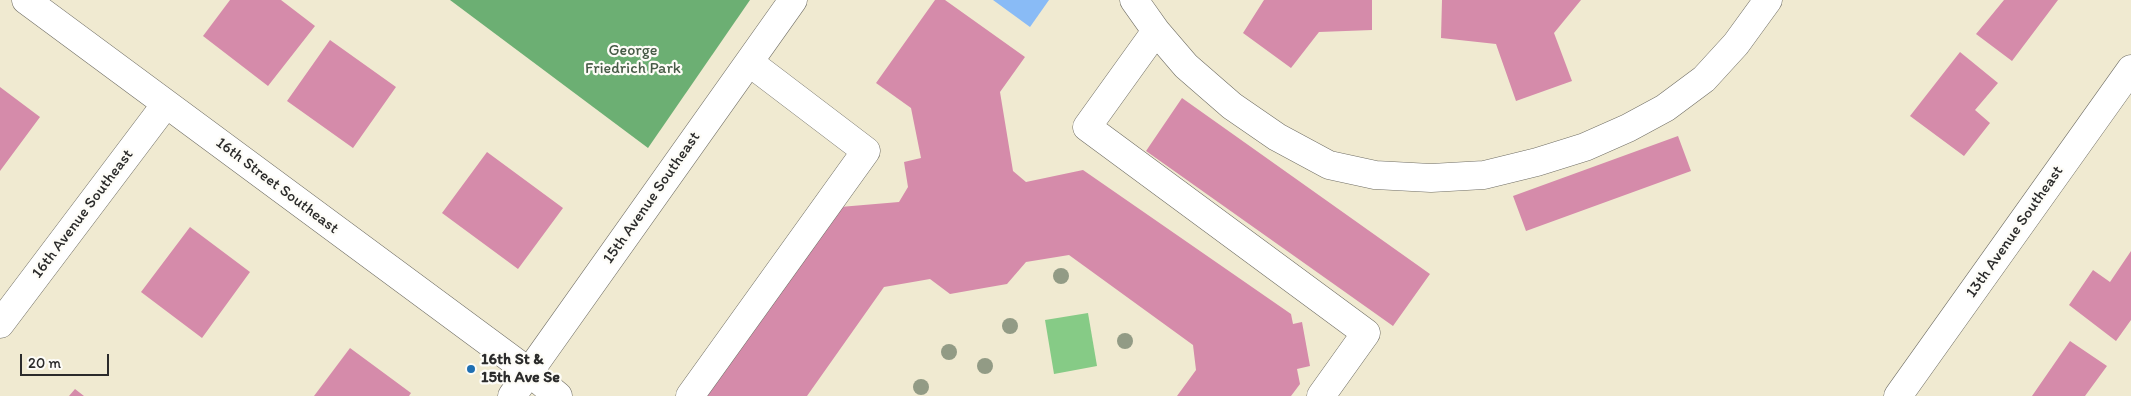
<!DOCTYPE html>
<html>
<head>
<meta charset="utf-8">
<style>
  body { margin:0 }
  #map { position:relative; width:2131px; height:396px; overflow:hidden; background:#f0ead1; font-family:Itim,sans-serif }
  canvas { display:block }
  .scale { position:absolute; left:20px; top:354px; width:89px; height:22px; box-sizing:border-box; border:2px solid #2b2b2b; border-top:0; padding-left:6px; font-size:15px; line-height:18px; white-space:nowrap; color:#2b2b2b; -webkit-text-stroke:4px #fdfcf7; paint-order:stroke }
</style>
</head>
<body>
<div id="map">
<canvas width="2131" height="396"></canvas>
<div class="scale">20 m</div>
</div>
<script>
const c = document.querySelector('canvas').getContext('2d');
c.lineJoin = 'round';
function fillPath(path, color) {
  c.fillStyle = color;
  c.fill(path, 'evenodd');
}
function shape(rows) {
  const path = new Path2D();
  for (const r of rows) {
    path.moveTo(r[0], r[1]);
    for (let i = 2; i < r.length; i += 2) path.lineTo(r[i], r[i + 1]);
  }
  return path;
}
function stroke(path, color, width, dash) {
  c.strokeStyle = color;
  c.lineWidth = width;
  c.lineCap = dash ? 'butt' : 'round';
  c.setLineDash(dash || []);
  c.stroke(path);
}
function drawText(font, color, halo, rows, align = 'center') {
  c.font = font + ' Itim,sans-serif';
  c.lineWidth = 4.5;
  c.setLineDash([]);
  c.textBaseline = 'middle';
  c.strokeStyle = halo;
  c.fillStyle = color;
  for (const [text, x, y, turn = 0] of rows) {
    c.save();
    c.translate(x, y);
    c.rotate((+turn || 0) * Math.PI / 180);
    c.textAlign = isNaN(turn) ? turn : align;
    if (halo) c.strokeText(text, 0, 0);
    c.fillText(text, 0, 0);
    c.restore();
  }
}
fillPath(shape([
  [1088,313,1097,366,1054,374,1045,320]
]), '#86cb86');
fillPath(shape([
  [450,0,750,0,648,148]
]), '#6caf73');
fillPath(shape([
  [993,0,1049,0,1030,27]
]), '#89bbf6');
fillPath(shape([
  [230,0,281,0,315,26,268,86,203,36],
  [935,0,945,0,1025,57,1000,92,1013,171,1026,182,1083,170,1291,314,1293,324,1302,322,1310,366,1297,369,1300,384,1291,396,1177,396,1196,370,1193,345,1069,255,1026,262,1007,284,984,288,950,294,930,279,884,287,807,396,701,396,840,207,899,202,908,187,904,162,921,158,911,108,876,83],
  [1264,0,1372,0,1372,30,1319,32,1291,68,1243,33],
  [1442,0,1581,0,1554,33,1572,81,1516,101,1496,44,1441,38],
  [2004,0,2058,0,2012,61,1976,34],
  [330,40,396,87,353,148,287,101],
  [1960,52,1998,83,1975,110,1990,123,1964,156,1910,116],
  [0,87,40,117,0,171],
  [1182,98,1430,274,1393,326,1146,151],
  [1678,136,1691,171,1526,231,1513,196],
  [487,152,563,208,518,269,442,213],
  [190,227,250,272,202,338,141,292],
  [2131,251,2131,320,2116,341,2069,305,2093,270,2110,282],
  [2070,341,2107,366,2085,396,2032,396],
  [350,348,411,393,409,396,314,396],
  [75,389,84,396,69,396]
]), '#d58baa');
const minor = shape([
  [26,0,529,372,558,396],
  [1134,0,1156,31,1186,66,1232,106,1277,137,1329,165,1375,175,1431,178,1484,175,1537,162,1585,147,1628,128,1665,108,1704,79,1736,44,1768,0],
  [1156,31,1087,127,1366,333,1321,396],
  [0,324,166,104],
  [512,396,793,0],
  [690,396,866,151,749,62],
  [1898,396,2131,69]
]);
stroke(minor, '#706e65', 29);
stroke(minor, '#fff', 28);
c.fillStyle = '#929b85';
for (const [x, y] of [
  [1061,276],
  [1010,326],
  [1125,341],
  [949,352],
  [985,366],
  [921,387]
]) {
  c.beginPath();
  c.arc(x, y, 8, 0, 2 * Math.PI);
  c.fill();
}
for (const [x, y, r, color] of [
  [471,369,5,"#1f6fb2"]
]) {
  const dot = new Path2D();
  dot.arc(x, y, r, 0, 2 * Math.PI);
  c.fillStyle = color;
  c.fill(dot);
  stroke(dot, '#fdfcf7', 2);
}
drawText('16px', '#465b46', '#fdfcf7', [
  ["George",633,51],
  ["Friedrich Park",633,69]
]);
drawText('16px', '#2b2b2b', '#fdfcf7', [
  ["16th Street Southeast",277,186,37],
  ["15th Avenue Southeast",652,198,-55],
  ["16th Avenue Southeast",83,214,-53],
  ["13th Avenue Southeast",2015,232,-55]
]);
drawText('bold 16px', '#2b2b2b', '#fdfcf7', [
  ["16th St &",481,360],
  ["15th Ave Se",481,378]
], 'left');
</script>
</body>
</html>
